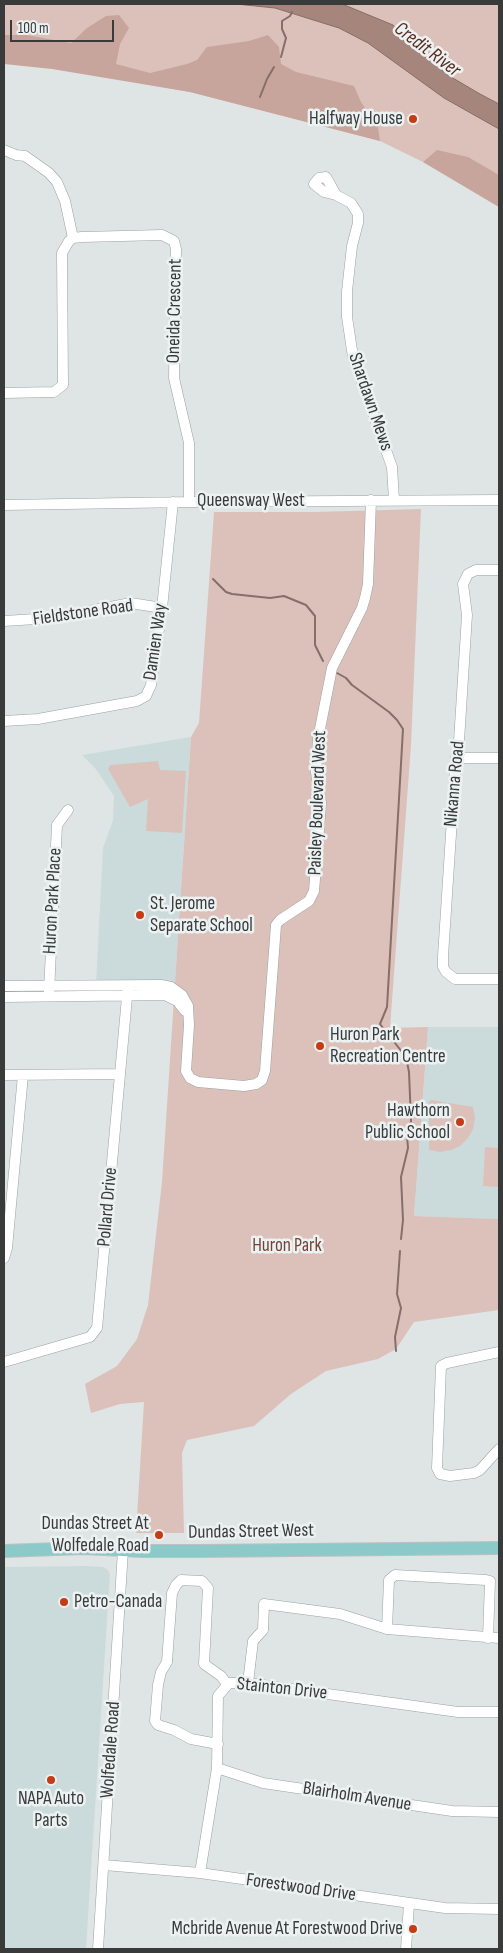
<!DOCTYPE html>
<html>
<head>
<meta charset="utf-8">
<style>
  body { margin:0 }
  #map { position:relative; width:503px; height:1953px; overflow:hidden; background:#dfe5e5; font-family:"Sofia Sans Condensed",sans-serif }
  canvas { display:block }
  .frame { position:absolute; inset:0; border:5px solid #393b3b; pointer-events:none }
  .scale { position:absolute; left:10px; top:20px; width:104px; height:22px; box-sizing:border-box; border:2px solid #393b3b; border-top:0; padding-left:6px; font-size:15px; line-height:18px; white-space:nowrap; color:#393b3b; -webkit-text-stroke:4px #ecf2f2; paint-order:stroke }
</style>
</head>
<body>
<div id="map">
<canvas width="503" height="1953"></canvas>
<div class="frame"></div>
<div class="scale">100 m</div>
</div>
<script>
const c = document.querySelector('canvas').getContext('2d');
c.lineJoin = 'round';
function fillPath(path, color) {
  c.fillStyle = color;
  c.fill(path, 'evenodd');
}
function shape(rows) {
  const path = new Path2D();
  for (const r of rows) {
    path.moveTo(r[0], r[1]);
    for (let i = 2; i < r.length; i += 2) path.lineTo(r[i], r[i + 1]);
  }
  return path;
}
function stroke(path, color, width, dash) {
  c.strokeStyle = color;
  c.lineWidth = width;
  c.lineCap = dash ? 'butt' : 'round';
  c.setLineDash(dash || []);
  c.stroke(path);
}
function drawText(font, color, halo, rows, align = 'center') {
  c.font = font + ' "Sofia Sans Condensed",sans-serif';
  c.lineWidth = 5;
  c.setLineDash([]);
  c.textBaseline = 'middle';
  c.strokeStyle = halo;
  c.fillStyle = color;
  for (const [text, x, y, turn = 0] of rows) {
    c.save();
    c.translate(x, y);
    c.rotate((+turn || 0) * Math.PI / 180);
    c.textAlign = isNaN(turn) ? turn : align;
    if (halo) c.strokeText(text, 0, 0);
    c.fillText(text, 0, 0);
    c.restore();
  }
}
fillPath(shape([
  [191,737,175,984,96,984,103,848,113,820,114,796,95,768,82,755],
  [428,1027,499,1027,499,1219,414,1216],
  [87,1566,103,1567,108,1570,110,1574,86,1949,4,1949,4,1567]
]), '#cbdbdb');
fillPath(shape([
  [4,4,499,4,499,207,423,162,380,141,190,92,144,84,4,52],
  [421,509,411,745,390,1028,428,1027,414,1216,499,1219,499,1310,414,1322,396,1349,378,1359,326,1371,291,1394,254,1426,187,1440,182,1453,184,1533,136,1533,144,1402,120,1404,91,1413,85,1384,117,1366,137,1339,148,1305,162,1182,191,737,199,723,214,512,314,512],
  [158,761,160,770,186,771,182,833,146,831,148,799,130,807,108,769,110,765],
  [431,1100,473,1107,475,1118,473,1129,468,1138,460,1146,451,1150,440,1152,429,1150,429,1102],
  [485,1147,499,1148,499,1187,483,1186]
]), '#dcc1ba');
fillPath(shape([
  [119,15,129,28,120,44,116,64,150,73,187,64,197,60,207,47,249,41,268,35,279,47,281,64,296,72,354,86,361,102,378,127,380,141,190,92,52,69,4,64,4,35,26,35,71,43,87,28,106,16],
  [437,150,468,157,499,175,499,207,423,162]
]), '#c7a59c');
const water = shape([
  [236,4,342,4,393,25,446,74,480,94,499,104,499,129,444,98,368,43,339,28,275,8,236,4]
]);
fillPath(water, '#a6857c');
stroke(water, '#856f68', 1);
stroke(shape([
  [281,57,286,38,282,29,282,21,290,16,292,12],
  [260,97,267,79,274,67],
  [213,579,226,592,232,594,270,598,284,596,306,605,315,616,315,645,323,661],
  [337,673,346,678,352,685,389,712,397,720,403,729,387,1007,380,1024,406,1057,409,1072,411,1121,407,1136,408,1148,401,1177,403,1220,401,1239],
  [396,1351,395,1337,401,1308,397,1294,400,1251]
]), '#856f68', 2);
const minor = shape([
  [4,150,16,155,25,156,49,173,57,182,65,201,73,238],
  [336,195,326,177,319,178,314,184,324,192,336,195,351,203,358,214,358,223,352,246,347,291,347,317,353,357,392,467,394,500],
  [4,393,54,392,63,385,62,253,69,241,73,238,82,237,162,235,174,241,176,249,174,378,189,443,189,502],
  [4,505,189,502,499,500],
  [499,570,476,570,468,574,463,584,467,615,459,741,456,758,443,956,443,967,446,972,455,979,499,979],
  [4,621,52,618,131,603,162,608],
  [4,721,38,719,137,701,146,696,151,685,162,608,173,502],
  [456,758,499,758],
  [4,986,161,985,171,987,182,995,188,1006,189,1025,186,1071,190,1078,198,1082,244,1086,256,1084,262,1080,265,1071,276,925,280,920,309,901,314,891,321,803,316,772,318,739,332,668,362,608,365,598,368,584,371,500],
  [49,992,57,825,68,810],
  [4,997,165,995,177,1001,185,1011],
  [4,1075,120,1074],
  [4,1258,7,1248,23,1075],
  [499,1352,447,1363,441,1366,437,1468,440,1474,450,1476,474,1473,480,1470,499,1449],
  [4,1362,90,1337,97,1328,128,986],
  [387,1629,389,1580,395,1575,486,1580,490,1581,488,1638],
  [248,1683,253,1641,263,1630,264,1604,340,1614,387,1629,499,1638],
  [218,1744,191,1739,174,1730,158,1725,155,1721,158,1685,161,1672,167,1662,172,1593,176,1585,181,1580,202,1581,208,1588,204,1664,221,1676,227,1684],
  [217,1768,263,1783,452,1811,499,1812],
  [104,1865,200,1873,445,1908,499,1909],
  [200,1873,217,1768,218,1696,229,1683,248,1683,458,1712,499,1712],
  [98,1949,123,1550],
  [406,1949,409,1904]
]);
const major = shape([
  [4,1551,84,1548,142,1551,200,1551,499,1548]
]);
stroke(minor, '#9ba1a1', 11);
stroke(major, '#c0c0c0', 14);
stroke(minor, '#fff', 10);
stroke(major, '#8bcac9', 12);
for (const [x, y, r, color] of [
  [413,119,5,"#c43b14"],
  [140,915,5,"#c43b14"],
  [320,1046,5,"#c43b14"],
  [460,1122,5,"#c43b14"],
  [159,1535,5,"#c43b14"],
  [64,1602,5,"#c43b14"],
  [51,1780,5,"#c43b14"],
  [413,1929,5,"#c43b14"]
]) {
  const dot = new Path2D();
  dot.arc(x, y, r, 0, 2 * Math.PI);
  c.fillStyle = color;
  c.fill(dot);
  stroke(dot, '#ecf2f2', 2);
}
drawText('19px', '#393b3b', '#ecf2f2', [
  ["Halfway House",403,119],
  ["St. Jerome",150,904,"left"],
  ["Separate School",150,926,"left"],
  ["Huron Park",330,1035,"left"],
  ["Recreation Centre",330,1057,"left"],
  ["Hawthorn",450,1111],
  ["Public School",450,1133],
  ["Dundas Street At",149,1524],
  ["Wolfedale Road",149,1546],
  ["Petro-Canada",74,1602,"left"],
  ["NAPA Auto",51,1799,"center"],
  ["Parts",51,1821,"center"],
  ["Mcbride Avenue At Forestwood Drive",403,1929]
], 'right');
drawText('19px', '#393b3b', '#ecf2f2', [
  ["Oneida Crescent",175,311,-89],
  ["Shardawn Mews",370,402,71],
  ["Queensway West",251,501],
  ["Fieldstone Road",83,613,-8],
  ["Damien Way",156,642,-82],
  ["Nikanna Road",455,784,-85],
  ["Paisley Boulevard West",318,803,-88],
  ["Huron Park Place",53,901,-87],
  ["Pollard Drive",108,1207,-85],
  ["Dundas Street West",251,1532,-1],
  ["Stainton Drive",282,1689,6],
  ["Wolfedale Road",111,1750,-86],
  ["Blairholm Avenue",357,1797,9],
  ["Forestwood Drive",301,1888,8]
]);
drawText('19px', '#754336', '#ecf2f2', [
  ["Huron Park",287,1246]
]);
drawText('italic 20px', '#5b2c20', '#ecf2f2', [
  ["Credit River",427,50,37]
]);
</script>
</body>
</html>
